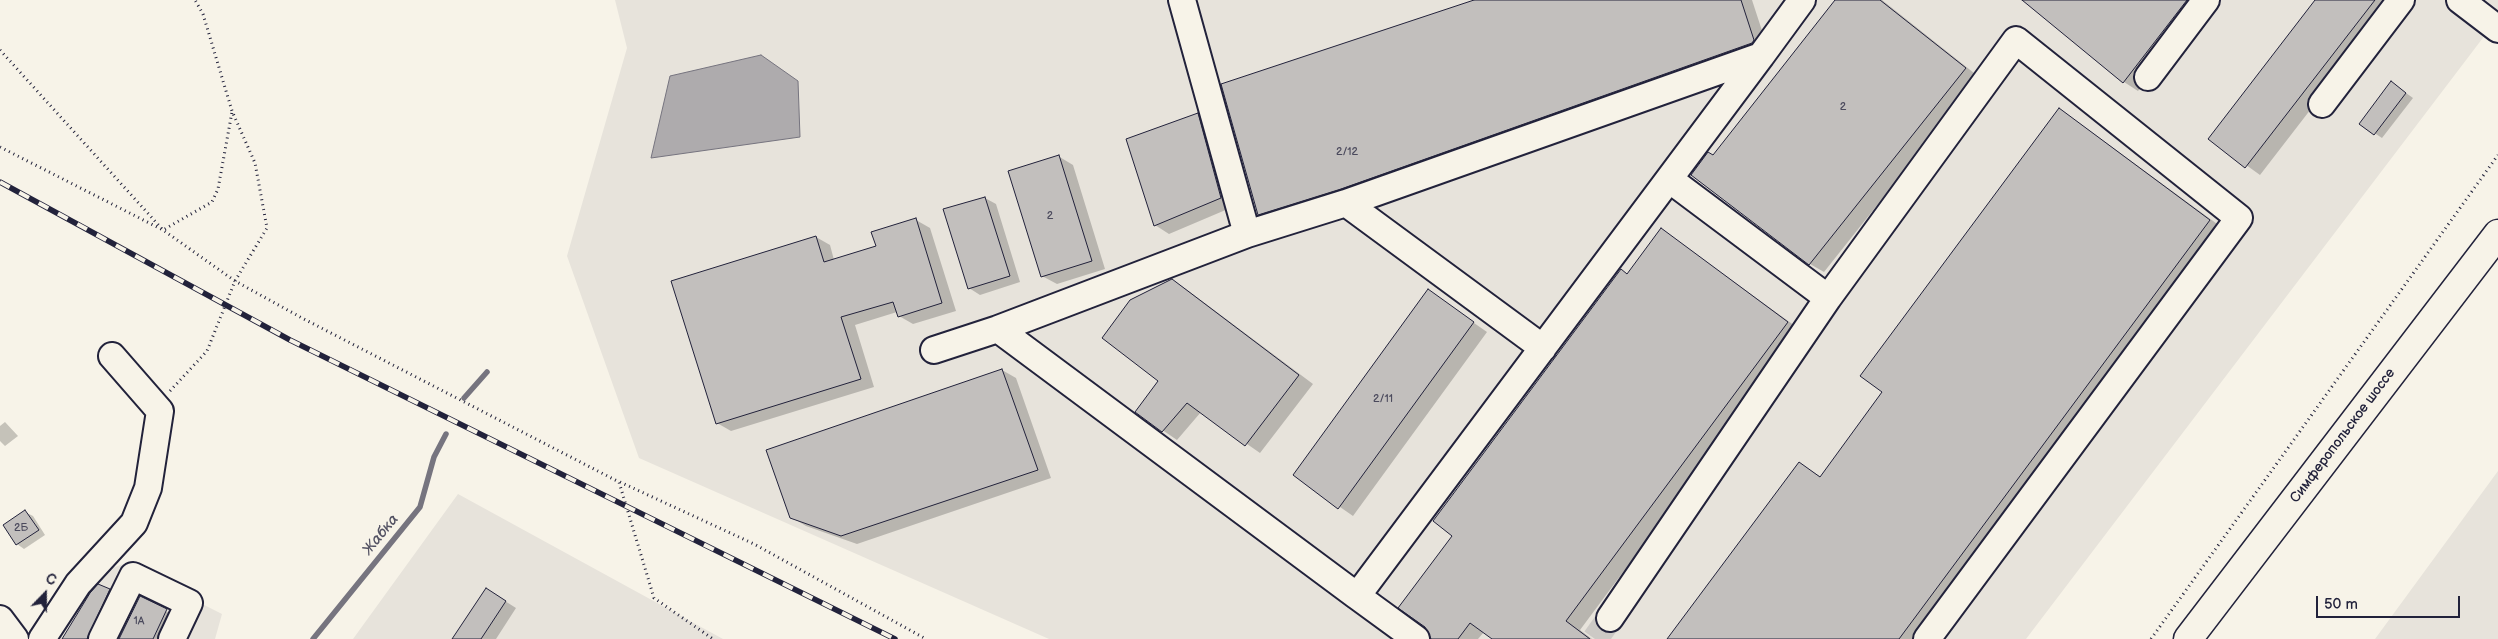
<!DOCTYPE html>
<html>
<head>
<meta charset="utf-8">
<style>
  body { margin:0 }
  #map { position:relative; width:2498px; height:639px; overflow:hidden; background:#f7f3e8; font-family:"Balsamiq Sans",sans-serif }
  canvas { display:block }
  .north { position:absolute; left:20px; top:569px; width:50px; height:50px; -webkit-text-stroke:4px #f7f3e8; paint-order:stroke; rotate:22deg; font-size:14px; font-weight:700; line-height:20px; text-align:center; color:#22223b }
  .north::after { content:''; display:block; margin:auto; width:18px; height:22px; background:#22223b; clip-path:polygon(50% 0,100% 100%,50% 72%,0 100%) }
  .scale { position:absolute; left:2316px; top:596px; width:144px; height:22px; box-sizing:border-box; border:2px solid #22223b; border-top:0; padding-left:6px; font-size:15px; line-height:18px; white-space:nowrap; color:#22223b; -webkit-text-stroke:4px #f7f3e8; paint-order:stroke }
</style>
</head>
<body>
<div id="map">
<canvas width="2498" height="639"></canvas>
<div class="north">С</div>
<div class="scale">50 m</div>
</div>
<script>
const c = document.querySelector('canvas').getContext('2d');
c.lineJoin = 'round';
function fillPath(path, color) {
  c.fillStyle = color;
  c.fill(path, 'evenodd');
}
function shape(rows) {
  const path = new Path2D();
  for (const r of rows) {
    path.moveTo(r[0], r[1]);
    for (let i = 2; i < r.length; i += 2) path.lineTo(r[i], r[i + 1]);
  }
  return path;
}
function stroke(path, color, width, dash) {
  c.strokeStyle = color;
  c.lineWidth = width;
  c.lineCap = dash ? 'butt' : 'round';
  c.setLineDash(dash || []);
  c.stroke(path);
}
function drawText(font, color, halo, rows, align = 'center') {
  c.font = font + ' "Balsamiq Sans",sans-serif';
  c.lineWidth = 4;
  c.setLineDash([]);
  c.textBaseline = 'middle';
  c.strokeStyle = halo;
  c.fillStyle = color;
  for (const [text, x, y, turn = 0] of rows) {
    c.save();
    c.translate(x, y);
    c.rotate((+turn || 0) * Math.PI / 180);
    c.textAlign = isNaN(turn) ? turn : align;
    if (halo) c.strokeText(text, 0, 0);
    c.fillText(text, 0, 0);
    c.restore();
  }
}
fillPath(shape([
  [615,0,2498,0,2498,18,2026,639,1049,639,639,458,567,256,627,48],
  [2498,471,2498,639,2375,639],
  [458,494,723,639,353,639],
  [123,564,222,614,215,639,55,639,85,578]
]), '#e7e3db');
const water = shape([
  [761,55,798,81,800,137,651,158,670,76,761,55]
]);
fillPath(water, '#aeabad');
stroke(water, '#76747f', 1);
fillPath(shape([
  [1478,0,1752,0,1768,49,1274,222,1259,214],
  [1837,0,1882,0,1979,77,1824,272,1810,264,1693,175,1713,156],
  [2024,0,2208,0,2138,91,2124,82],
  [2317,0,2395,0,2260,175,2210,139],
  [2392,83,2413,98,2382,138,2361,124],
  [2060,109,2224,229,1919,639,1669,639,1799,463,1821,477,1884,392],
  [1198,114,1212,123,1235,206,1169,234,1155,225],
  [1058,156,1073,165,1105,269,1057,284,1042,276],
  [985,198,996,204,1020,282,980,295,969,288],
  [916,220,930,228,956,311,913,324,899,316,897,312,855,325,874,387,731,431,717,423,816,237,830,245,834,260,877,247],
  [1662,230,1802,331,1580,630,1592,639,1494,639,1484,632,1478,639,1433,639,1453,535,1621,270,1628,274],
  [1172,280,1186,289,1313,384,1260,453,1201,412,1177,440,1136,412,1160,381],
  [1428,291,1487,332,1353,516,1294,475],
  [1002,370,1016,378,1051,478,857,544,806,526,791,517],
  [5,422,18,436,5,446,0,441,0,426],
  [25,512,33,516,45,535,24,549,17,544,4,526],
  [109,591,123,599,104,639,63,639,91,594],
  [497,596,516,608,496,639,454,639],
  [140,598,181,619,171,639,120,639]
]), '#0003');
stroke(shape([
  [464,398,487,372],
  [313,639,420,507,434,457,446,434]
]), '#76747f', 5.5);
const building = shape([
  [1474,0,1741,0,1754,40,1752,43,1341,189,1258,215,1221,84,1474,0],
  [1835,0,1880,0,1966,68,1809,265,1691,175,1708,152,1713,155,1835,0],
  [2022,0,2187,0,2123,83,2022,0],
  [2315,0,2375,0,2245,168,2208,139,2315,0],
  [2391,81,2406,93,2374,135,2359,124,2391,81],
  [2059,108,2210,220,1899,639,1667,639,1799,462,1820,477,1882,392,1860,376,2059,108],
  [1198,113,1221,198,1154,226,1126,139,1198,113],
  [1059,155,1092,261,1041,277,1008,171,1059,155],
  [985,197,1010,276,968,289,943,209,985,197],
  [916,218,942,303,898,317,893,302,841,317,861,379,716,424,671,281,816,236,824,262,876,246,871,232,916,218],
  [1661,228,1788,322,1566,621,1590,639,1492,639,1470,623,1458,639,1431,639,1425,627,1398,608,1452,536,1433,521,1621,269,1627,274,1661,228],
  [1172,279,1299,375,1245,446,1187,403,1162,432,1135,412,1158,381,1102,338,1130,300,1172,279],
  [1428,289,1474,322,1338,509,1293,475,1428,289],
  [1002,369,1038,470,841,536,790,518,766,450,1002,369],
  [25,510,39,530,16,545,3,525,25,510],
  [98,584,110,589,87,639,62,639,90,593,98,584],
  [486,588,506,601,481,639,452,639,486,588],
  [140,596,167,609,153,639,119,639,140,596]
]);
fillPath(building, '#c2bfbd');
stroke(building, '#22223b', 1);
stroke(shape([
  [1595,639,1610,618]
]), '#ccc9c5', 26, [26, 13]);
const minor = shape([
  [1182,0,1247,234],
  [2460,0,2498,29],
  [1761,56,1802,0],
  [2148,77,2206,0],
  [2322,104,2401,0],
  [1346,203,1761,56,1669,179],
  [1828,298,2016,40,2239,218,1927,639],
  [934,350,998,329],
  [1357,596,998,329,1247,234,1346,203,1543,348],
  [0,619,15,639],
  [42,639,78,584,134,523,148,488,160,411,112,356],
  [102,639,133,576,189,603,172,639],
  [1416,639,1357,596,1669,179,1828,298,1610,618]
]);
const major = shape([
  [2188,639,2498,234]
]);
stroke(minor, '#22223b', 30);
stroke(major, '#22223b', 31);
stroke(shape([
  [0,50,163,230,235,281,302,318,619,482,654,598,713,639],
  [0,147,163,230,212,202,218,189,232,112],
  [170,391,207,351,235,281,267,228,255,163,232,111,203,14,195,0],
  [620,482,754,544,926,639],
  [2151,639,2498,155]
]), '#22223b', 3, [1, 4]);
stroke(minor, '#f7f3e8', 26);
stroke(major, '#f7f3e8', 28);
const rail = shape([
  [0,182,290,340,895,639]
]);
stroke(rail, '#22223b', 5.5);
stroke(rail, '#f7f3e8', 4, [11]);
drawText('11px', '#4a495c', null, [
  ["2",1843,107],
  ["2/12",1347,152],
  ["2",1050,216],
  ["2/11",1383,399],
  ["2Б",21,528],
  ["1А",139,621]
]);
drawText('14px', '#22223b', '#f7f3e8', [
  ["Симферопольское шоссе",2343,436,-53]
]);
drawText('italic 15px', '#535263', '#f7f3e8', [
  ["Жабка",381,535,-51]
]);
</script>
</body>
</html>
